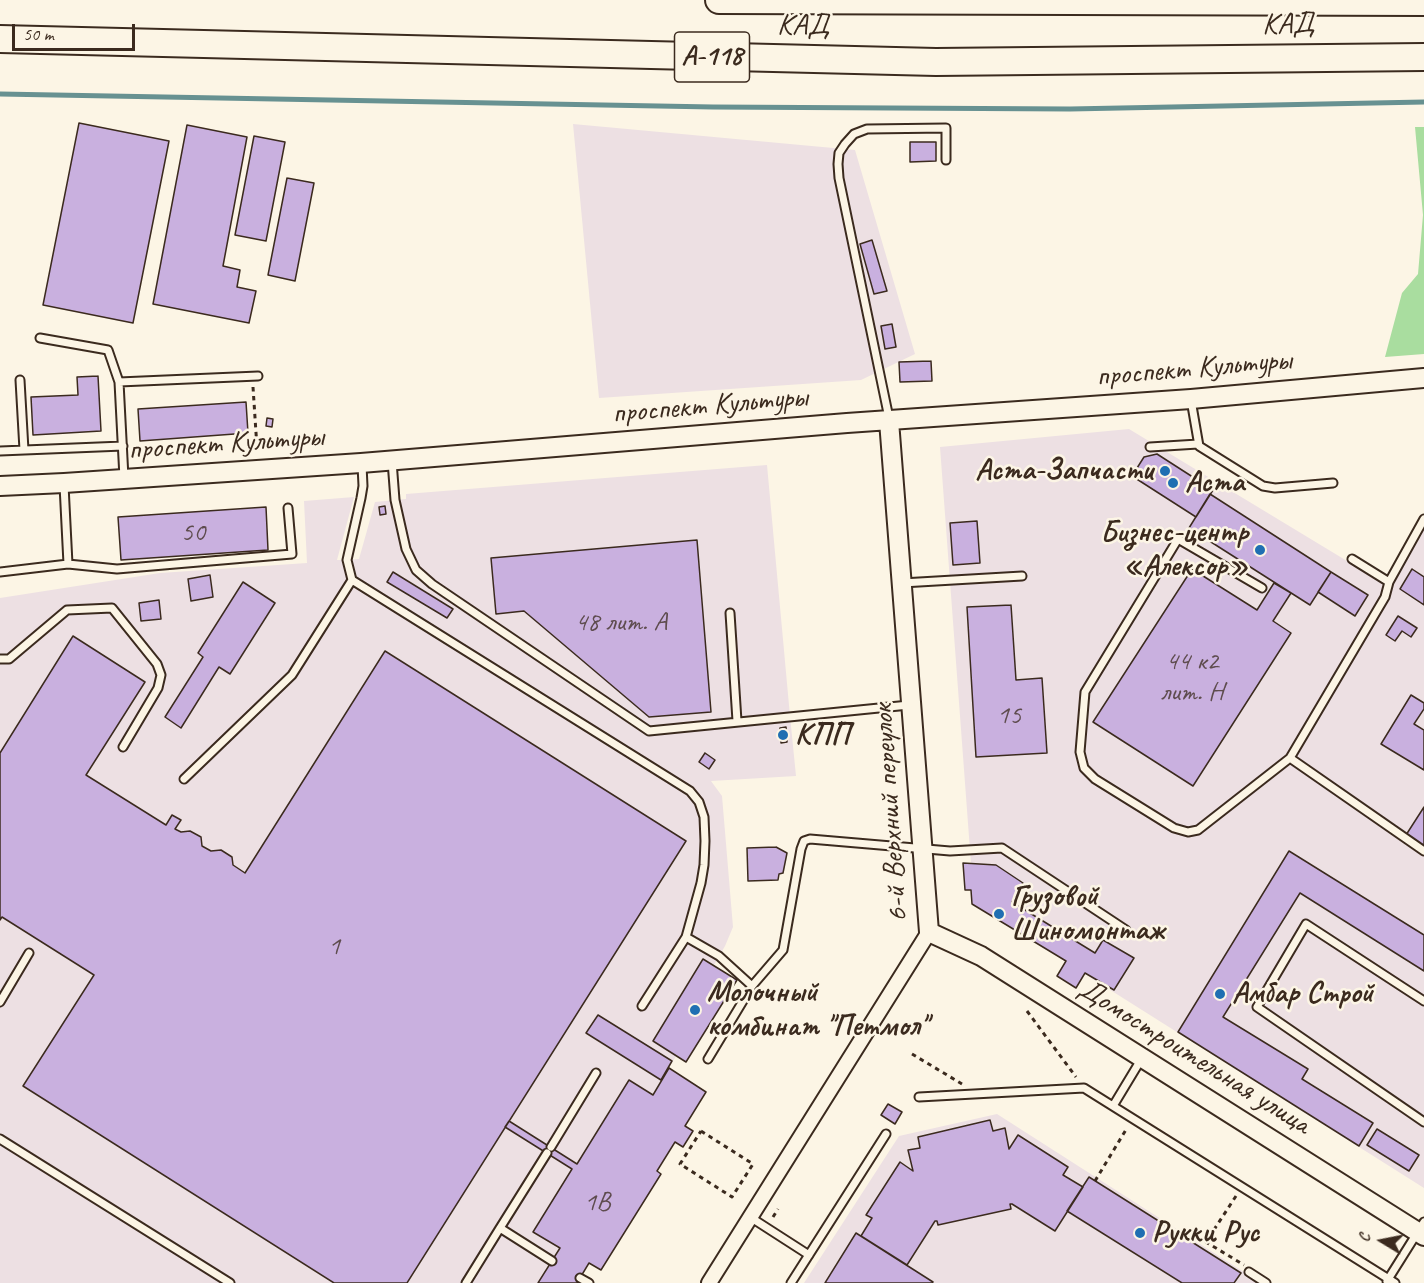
<!DOCTYPE html>
<html>
<head>
<meta charset="utf-8">
<style>
  body { margin:0 }
  #map { position:relative; width:1424px; height:1283px; overflow:hidden; background:#fcf5e5; font-family:Caveat,sans-serif }
  canvas { display:block }
  .north { position:absolute; left:1352px; top:1211px; width:60px; height:60px; -webkit-text-stroke:4px #fcf5e5; paint-order:stroke; rotate:280deg; font-size:16px; font-weight:700; line-height:24px; text-align:center; color:#3b2a1e }
  .north::after { content:''; display:block; margin:auto; width:21px; height:27px; background:#3b2a1e; clip-path:polygon(50% 0,100% 100%,50% 72%,0 100%) }
  .scale { position:absolute; left:12px; top:24px; width:123px; height:27px; box-sizing:border-box; border:3px solid #3b2a1e; border-top:0; padding-left:8px; font-size:18px; line-height:21px; white-space:nowrap; color:#3b2a1e; -webkit-text-stroke:4px #fcf5e5; paint-order:stroke }
</style>
</head>
<body>
<div id="map">
<canvas width="1424" height="1283"></canvas>
<div class="north">С</div>
<div class="scale">50 m</div>
</div>
<script>
const c = document.querySelector('canvas').getContext('2d');
c.lineJoin = 'round';
function fillPath(path, color) {
  c.fillStyle = color;
  c.fill(path, 'evenodd');
}
function shape(rows) {
  const path = new Path2D();
  for (const r of rows) {
    path.moveTo(r[0], r[1]);
    for (let i = 2; i < r.length; i += 2) path.lineTo(r[i], r[i + 1]);
  }
  return path;
}
function stroke(path, color, width, dash) {
  c.strokeStyle = color;
  c.lineWidth = width;
  c.lineCap = dash ? 'butt' : 'round';
  c.setLineDash(dash || []);
  c.stroke(path);
}
function drawText(font, color, halo, rows, align = 'center') {
  c.font = font + ' Caveat,sans-serif';
  c.lineWidth = 5;
  c.setLineDash([]);
  c.textBaseline = 'middle';
  c.strokeStyle = halo;
  c.fillStyle = color;
  for (const [text, x, y, turn = 0] of rows) {
    c.save();
    c.translate(x, y);
    c.rotate((+turn || 0) * Math.PI / 180);
    c.textAlign = isNaN(turn) ? turn : align;
    if (halo) c.strokeText(text, 0, 0);
    c.fillText(text, 0, 0);
    c.restore();
  }
}
fillPath(shape([
  [573,124,855,150,915,354,861,380,599,398],
  [1129,429,1390,587,1424,529,1424,1188,974,904,940,447],
  [767,465,790,716,796,776,711,781,722,796,733,927,725,946,714,965,737,980,686,1062,676,1056,669,1068,706,1092,657,1171,661,1174,601,1270,589,1263,577,1283,0,1283,0,598,160,573,307,563,304,501,354,497,337,560,347,560,359,559,375,502,406,499,406,494],
  [997,1114,1261,1283,804,1283,899,1136]
]), '#ede0e3');
fillPath(shape([
  [1415,127,1424,127,1424,354,1385,357,1402,293,1418,274,1423,215]
]), '#a9dd9f');
stroke(shape([
  [0,94,713,107,1070,109,1424,102]
]), '#679191', 5);
const building = shape([
  [79,123,169,141,133,323,43,305,79,123],
  [187,125,247,137,223,266,240,270,237,287,256,291,249,323,153,304,187,125],
  [254,136,285,142,266,241,235,235,254,136],
  [910,142,936,142,936,161,910,162,910,142],
  [287,178,314,183,295,281,268,275,287,178],
  [872,240,887,291,874,294,860,244,872,240],
  [892,324,896,347,885,349,881,326,892,324],
  [931,361,932,381,900,382,899,362,931,361],
  [98,376,101,431,33,435,31,397,78,395,77,377,98,376],
  [246,402,248,433,140,441,138,409,246,402],
  [267,418,273,419,272,427,266,426,267,418],
  [1157,454,1213,490,1196,517,1132,476,1144,457,1157,454],
  [1210,494,1331,572,1310,605,1189,528,1210,494],
  [385,506,386,514,380,515,379,507,385,506],
  [266,507,268,550,121,560,118,517,266,507],
  [977,521,980,563,953,565,950,523,977,521],
  [697,540,711,712,649,717,524,611,496,614,491,558,697,540],
  [1192,569,1257,610,1274,583,1291,593,1273,621,1291,633,1193,786,1093,722,1192,569],
  [1412,569,1424,577,1424,605,1400,589,1412,569],
  [393,572,453,609,447,618,387,582,393,572],
  [1331,572,1368,595,1355,616,1318,592,1331,572],
  [210,575,213,597,191,601,188,579,210,575],
  [243,582,275,603,230,674,219,667,181,728,165,717,203,657,198,653,243,582],
  [159,600,161,619,141,621,139,603,159,600],
  [1011,605,1016,680,1042,678,1047,753,976,757,967,607,1011,605],
  [1398,616,1417,628,1411,637,1402,631,1395,641,1386,635,1398,616],
  [73,636,145,682,86,775,166,825,172,815,181,820,175,829,181,832,190,831,201,837,202,846,211,851,221,850,232,857,233,865,245,873,385,651,686,841,407,1283,334,1283,23,1086,94,975,2,917,0,920,0,753,73,636],
  [1411,695,1424,703,1424,709,1414,724,1424,730,1424,770,1381,744,1411,695],
  [786,727,787,742,781,743,780,728,786,727],
  [705,753,715,760,709,769,699,762,705,753],
  [1424,807,1424,847,1406,835,1424,807],
  [776,847,787,853,783,873,779,874,778,880,748,881,747,848,776,847],
  [1289,851,1424,935,1424,971,1300,893,1223,1017,1308,1069,1302,1079,1373,1123,1359,1146,1178,1032,1289,851],
  [963,863,996,865,1023,883,1012,902,1095,953,1103,940,1134,958,1114,990,1085,973,1076,988,1057,976,1066,961,972,904,971,890,965,890,963,863],
  [703,959,737,980,686,1062,653,1041,703,959],
  [598,1015,672,1061,661,1080,586,1033,598,1015],
  [669,1068,706,1092,685,1126,693,1131,683,1147,675,1142,657,1171,661,1174,601,1270,589,1263,577,1283,538,1283,560,1248,533,1232,572,1169,505,1127,509,1121,577,1164,629,1080,653,1095,669,1068],
  [888,1104,902,1112,895,1124,881,1115,888,1104],
  [990,1120,993,1131,1005,1128,1009,1149,1018,1135,1068,1167,1063,1175,1083,1187,1055,1231,1012,1204,1010,1204,1011,1209,938,1225,937,1221,935,1221,907,1265,861,1236,872,1218,866,1215,900,1162,913,1171,908,1150,920,1148,918,1137,990,1120],
  [1377,1129,1419,1155,1409,1171,1367,1145,1377,1129],
  [1089,1177,1241,1273,1234,1283,1182,1283,1067,1211,1089,1177],
  [856,1233,933,1282,932,1283,825,1283,856,1233]
]);
fillPath(building, '#c9b0df');
stroke(building, '#3b2a1e', 1.5);
const service = shape([
  [40,338,108,350,119,382,258,376],
  [20,380,24,450],
  [119,382,124,478],
  [1191,400,1199,446,1263,486,1275,488,1333,483],
  [889,418,839,178,838,164,839,153,845,144,854,134,867,129,946,128,946,160],
  [1150,447,1198,444],
  [0,451,123,446],
  [392,461,395,500,406,549,416,570,432,584,649,731,909,705],
  [64,485,68,564],
  [1424,519,1389,582,1385,597,1290,758,1424,851],
  [1352,559,1389,582],
  [0,572,68,564,117,569,292,554,288,508],
  [352,580,347,560,361,498,363,486,362,465],
  [902,583,1022,576],
  [1262,588,1178,539,1085,692,1080,752,1084,768,1095,779,1174,828,1188,832,1198,830,1290,758],
  [730,613,737,721],
  [0,659,9,659,67,610,112,608,157,664,161,675,158,688,123,747],
  [184,779,292,675,352,580,690,791,699,802,704,817,705,841,704,865,701,883,686,937,642,1006],
  [686,937,719,956,752,986],
  [1424,1001,1306,924,1257,1007,1424,1122],
  [0,1002,29,953],
  [708,1059,752,986,783,950,801,849,804,841,810,839,950,851,1002,848,1126,930],
  [919,1097,1084,1088,1395,1283],
  [1113,1106,1142,1058],
  [0,1139,230,1283],
  [551,1147,596,1073],
  [547,1153,500,1228,552,1261],
  [750,1217,809,1255],
  [1249,1272,1266,1283],
  [580,1278,589,1283],
  [1387,1281,1424,1222],
  [466,1283,500,1228],
  [791,1283,886,1134]
]);
const minor = shape([
  [709,1283,929,932]
]);
const tertiary = shape([
  [889,421,929,932,981,956,1424,1236],
  [0,486,64,483,361,463,847,423,1191,399,1424,378]
]);
const motorway = shape([
  [719,0,1424,2],
  [0,39,936,62,1424,57]
]);
stroke(service, '#3b2a1e', 11);
stroke(minor, '#3b2a1e', 18);
stroke(tertiary, '#3b2a1e', 22);
stroke(motorway, '#3b2a1e', 30);
stroke(shape([
  [253,387,257,448],
  [1027,1011,1076,1077],
  [912,1054,962,1084],
  [701,1131,753,1164,732,1197,680,1164,701,1131],
  [1095,1181,1127,1128],
  [1236,1196,1206,1242,1244,1265],
  [773,1217,778,1209]
]), '#3b2a1e', 3, [4.5, 4.5]);
stroke(service, '#fcf5e5', 7);
stroke(minor, '#fcf5e5', 14);
stroke(tertiary, '#fcf5e5', 18);
stroke(motorway, '#fcf5e5', 26);
for (const [x, y, r, color] of [
  [1165,471,6,"#1f6fb2"],
  [1173,483,6,"#1f6fb2"],
  [1260,550,6,"#1f6fb2"],
  [783,735,6,"#1f6fb2"],
  [999,914,6,"#1f6fb2"],
  [1220,994,6,"#1f6fb2"],
  [695,1010,6,"#1f6fb2"],
  [1140,1233,6,"#1f6fb2"]
]) {
  const dot = new Path2D();
  dot.arc(x, y, r, 0, 2 * Math.PI);
  c.fillStyle = color;
  c.fill(dot);
  stroke(dot, '#fcf5e5', 2);
}
drawText('27px', '#5e4c4e', null, [
  ["50",193,533],
  ["48 лит. А",621,623],
  ["44 к2",1192,662],
  ["лит. Н",1192,693],
  ["15",1009,716],
  ["1",334,947],
  ["1В",597,1203]
]);
for (const [x, y, w] of [
  [712,57,75]
]) {
  const box = new Path2D();
  box.roundRect(x - w / 2, y - 25, w, 50, 4.5);
  c.fillStyle = '#fcf5e5';
  c.fill(box);
  stroke(box, '#3b2a1e', 1.5);
}
drawText('bold 28px', '#3b2a1e', null, [
  ["А-118",712,57]
]);
drawText('30px', '#3b2a1e', '#fcf5e5', [
  ["КАД",1288,25,-1],
  ["КАД",803,26,1],
  ["проспект Культуры",1194,369,-5],
  ["проспект Культуры",710,406,-5],
  ["проспект Культуры",226,444,-4],
  ["6-й Верхний переулок",891,813,-94],
  ["Домостроительная улица",1194,1057,32]
]);
drawText('bold 30px', '#3b2a1e', '#fcf5e5', [
  ["Аста-Запчасти",1153,471,"right"],
  ["Аста",1185,483],
  ["Бизнес-центр",1248,533,"right"],
  ["«Алексор»",1248,567,"right"],
  ["КПП",795,735],
  ["Грузовой",1011,897],
  ["Шиномонтаж",1011,931],
  ["Молочный",707,993],
  ["комбинат \"Петмол\"",707,1027],
  ["Амбар Строй",1232,994],
  ["Рукки Рус",1152,1233]
], 'left');
</script>
</body>
</html>
